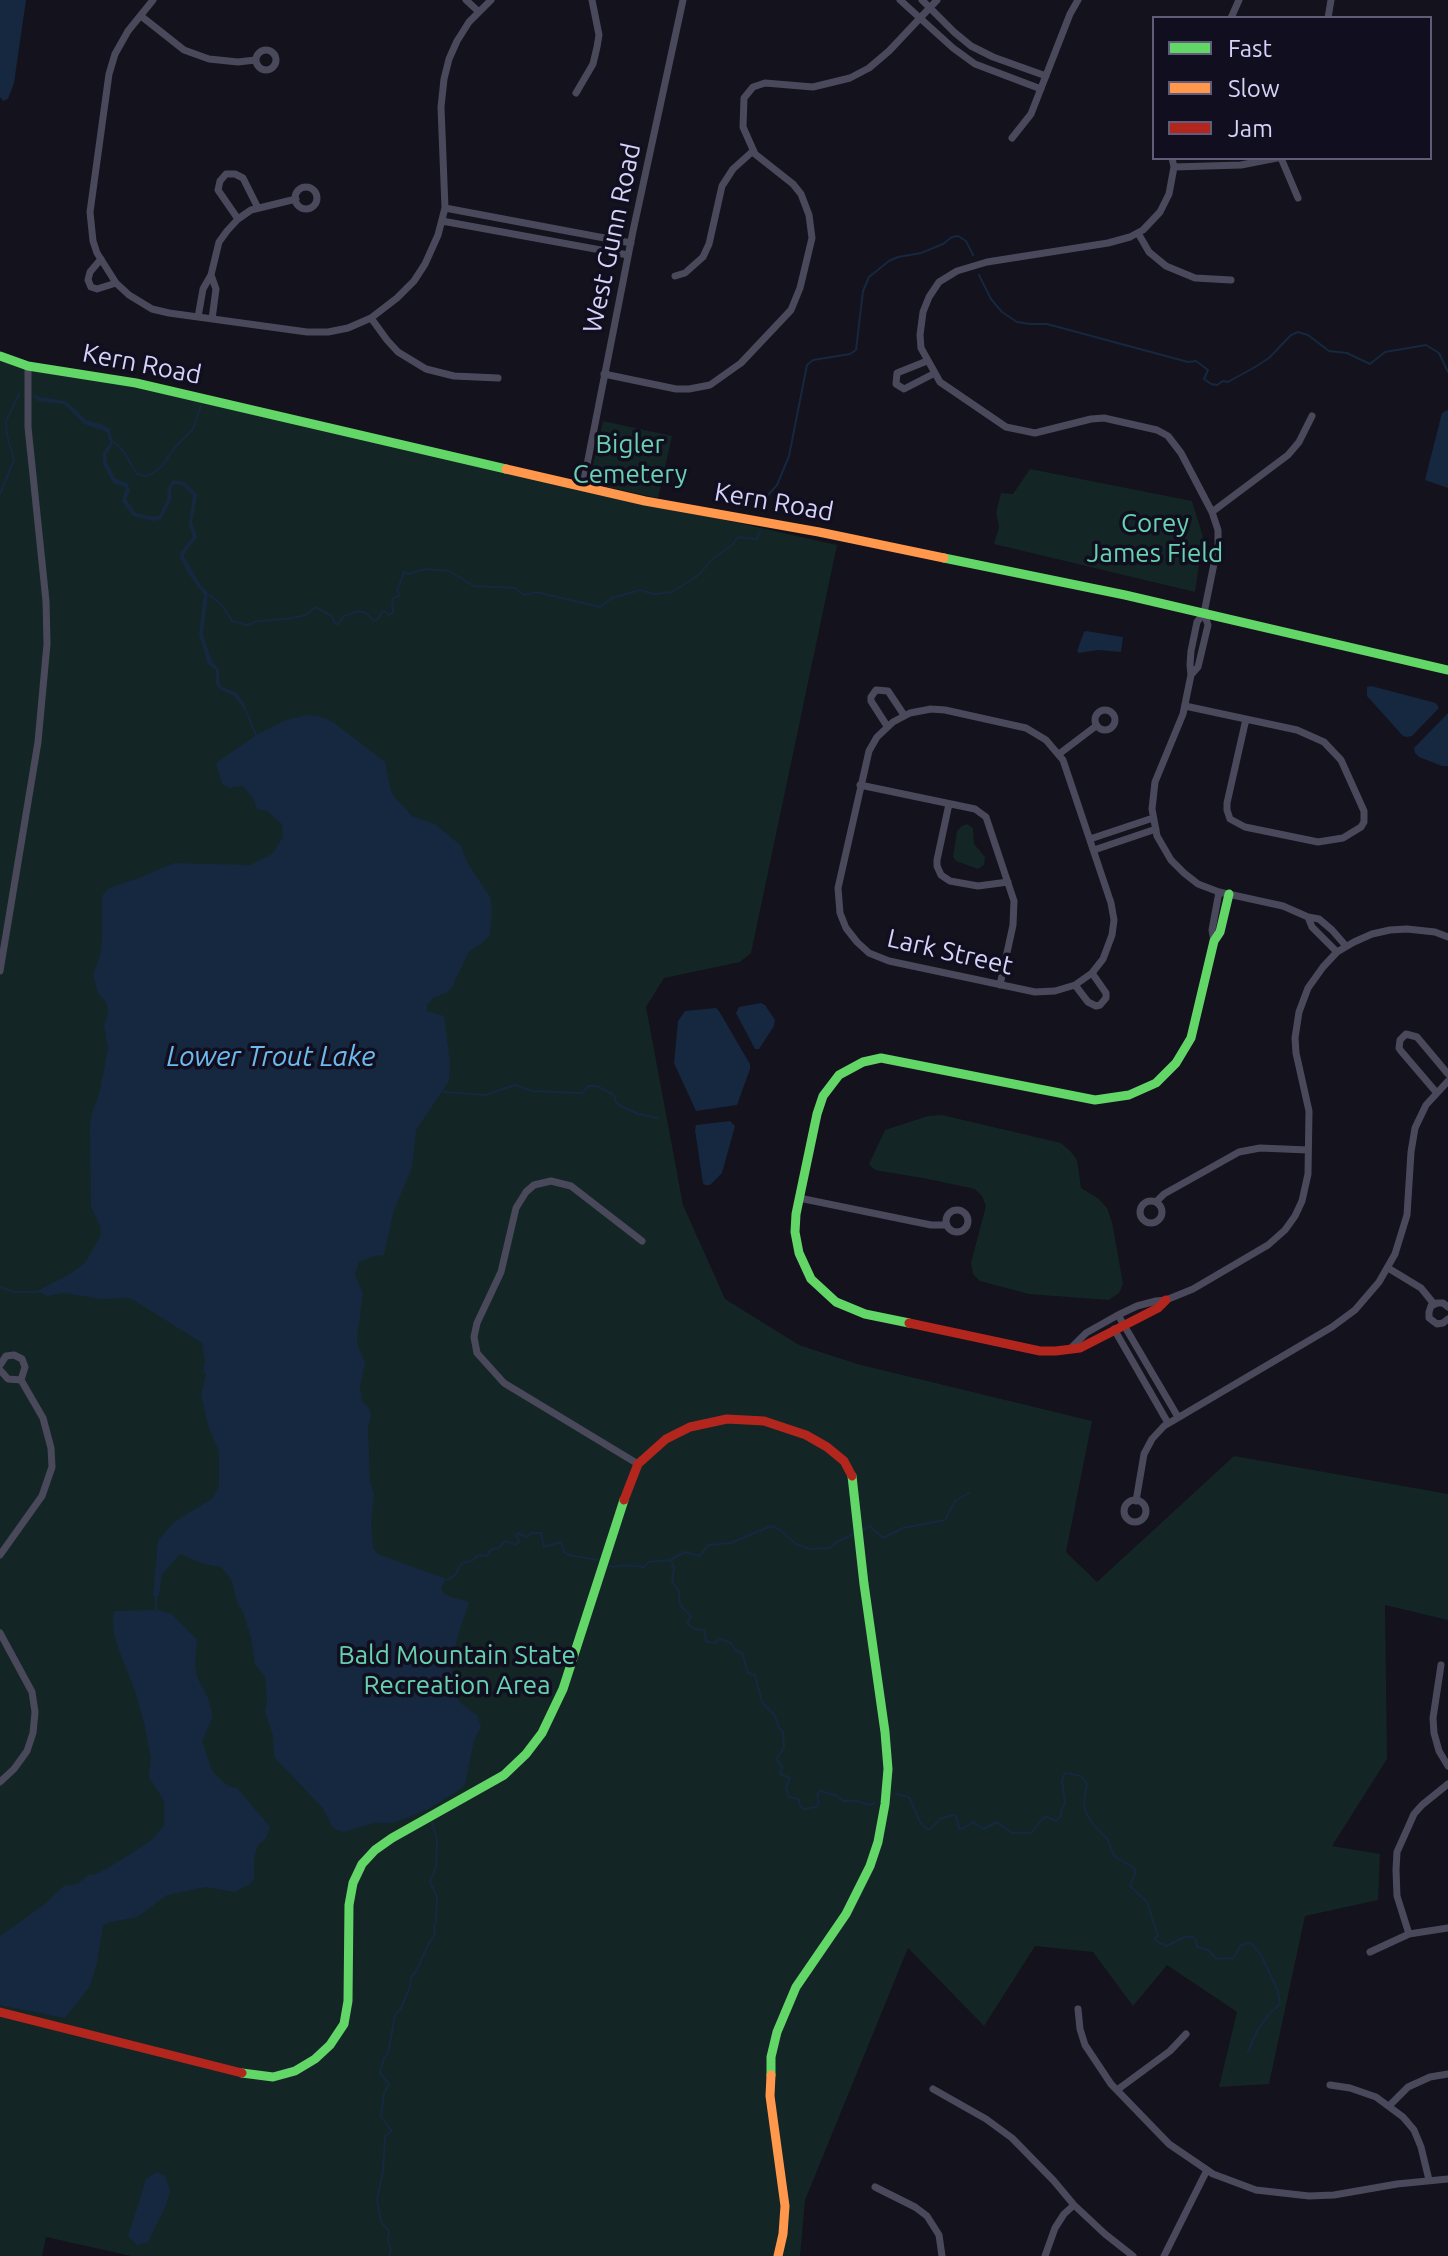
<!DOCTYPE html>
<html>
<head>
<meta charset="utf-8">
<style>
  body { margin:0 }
  #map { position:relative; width:1448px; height:2256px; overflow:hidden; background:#14121c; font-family:Ubuntu,sans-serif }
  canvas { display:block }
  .legend { position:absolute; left:1152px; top:16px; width:280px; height:144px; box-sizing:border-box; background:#110f1f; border:2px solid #5f5d77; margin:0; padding:10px 14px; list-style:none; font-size:24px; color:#d5d3fa }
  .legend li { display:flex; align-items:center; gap:16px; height:40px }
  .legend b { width:40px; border:2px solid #5f5d77 }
</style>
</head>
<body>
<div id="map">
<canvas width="1448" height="2256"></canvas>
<ul class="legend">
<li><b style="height:10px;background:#63d668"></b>Fast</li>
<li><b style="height:10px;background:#ff974d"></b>Slow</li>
<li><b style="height:10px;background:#b3261e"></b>Jam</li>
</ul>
</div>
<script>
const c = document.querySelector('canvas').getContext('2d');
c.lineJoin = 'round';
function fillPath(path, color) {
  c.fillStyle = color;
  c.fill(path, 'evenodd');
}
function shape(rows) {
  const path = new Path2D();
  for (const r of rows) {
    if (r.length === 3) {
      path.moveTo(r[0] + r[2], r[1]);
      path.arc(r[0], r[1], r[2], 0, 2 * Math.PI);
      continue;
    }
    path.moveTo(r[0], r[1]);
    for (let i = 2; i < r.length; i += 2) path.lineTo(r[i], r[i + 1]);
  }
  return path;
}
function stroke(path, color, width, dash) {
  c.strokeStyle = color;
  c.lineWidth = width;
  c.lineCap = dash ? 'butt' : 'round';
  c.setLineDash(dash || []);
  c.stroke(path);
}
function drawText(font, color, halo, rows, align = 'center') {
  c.font = font + ' Ubuntu,sans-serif';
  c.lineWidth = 7;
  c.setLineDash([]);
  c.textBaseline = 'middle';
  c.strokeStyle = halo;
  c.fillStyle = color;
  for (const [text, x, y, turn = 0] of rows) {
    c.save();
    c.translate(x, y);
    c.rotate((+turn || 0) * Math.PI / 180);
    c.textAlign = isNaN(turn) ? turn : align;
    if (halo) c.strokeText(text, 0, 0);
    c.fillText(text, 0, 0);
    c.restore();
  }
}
fillPath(shape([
  [0,355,229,409,837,545,751,953,740,962,664,978,646,1007,683,1205,725,1299,799,1345,857,1364,1092,1421,1066,1552,1097,1582,1234,1456,1448,1494,1448,1620,1385,1605,1387,1759,1332,1846,1380,1854,1378,1900,1305,1916,1269,2084,1219,2087,1237,2012,1167,1965,1133,2006,1093,1952,1035,1946,984,2026,908,1948,805,2200,800,2256,131,2256,46,2237,42,2256,0,2256],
  [603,421,672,436,658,498,589,483],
  [1030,469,1192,501,1203,537,1195,592,994,544,999,527,996,513,1001,493,1013,494],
  [967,824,973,828,974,844,985,857,984,865,978,869,956,861,953,857,957,831,962,826],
  [942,1115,1061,1143,1071,1152,1077,1160,1081,1188,1099,1199,1107,1208,1112,1222,1123,1284,1119,1293,1109,1300,1029,1294,980,1281,973,1274,971,1263,986,1206,982,1196,975,1189,928,1179,875,1170,869,1164,885,1130,928,1116]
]), '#132625');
fillPath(shape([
  [0,0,26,0,14,83,8,99,3,101,0,97],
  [33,394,40,397,66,401,86,420,101,424,110,429,113,444,106,455,107,463,115,478,128,484,130,491,126,499,136,513,148,516,159,516,167,499,168,487,173,480,184,482,197,494,192,522,197,537,184,554,184,557,200,584,208,593,203,634,212,662,219,669,219,683,222,687,237,693,246,707,246,711,234,696,221,690,216,684,216,670,208,664,199,634,204,595,188,573,180,558,180,553,193,537,189,523,193,495,182,485,174,484,171,488,171,500,161,519,154,521,133,516,122,501,126,487,115,484,112,481,103,464,103,453,110,443,107,432,84,424,64,404,38,401,33,396],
  [1448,410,1448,488,1425,480,1442,413],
  [1086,631,1123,637,1121,652,1098,650,1079,653,1077,651,1084,632],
  [1371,686,1436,703,1439,708,1412,736,1406,737,1402,735,1367,696,1367,687],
  [1448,713,1448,766,1442,766,1419,757,1415,753,1414,748],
  [308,715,319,716,333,722,385,762,391,791,396,799,412,816,435,824,461,846,467,862,490,897,492,909,490,935,481,944,469,951,451,989,446,993,433,998,427,1005,427,1011,444,1016,450,1061,449,1081,416,1130,412,1167,394,1210,384,1255,374,1256,359,1262,355,1275,363,1293,357,1338,358,1347,365,1363,360,1387,362,1401,370,1410,371,1415,368,1427,370,1482,374,1495,371,1521,373,1548,378,1554,446,1579,441,1588,442,1592,451,1597,469,1602,457,1638,451,1678,454,1695,463,1705,477,1715,481,1727,474,1740,465,1784,461,1789,428,1809,404,1819,392,1823,375,1823,343,1832,333,1828,322,1807,274,1757,273,1736,265,1711,267,1701,265,1677,255,1664,251,1638,243,1612,237,1603,232,1581,224,1570,221,1567,204,1564,180,1554,162,1574,159,1595,156,1598,153,1596,158,1541,174,1522,213,1498,219,1486,219,1452,208,1425,201,1395,206,1375,203,1371,205,1362,202,1343,130,1298,101,1299,63,1293,47,1296,37,1291,70,1274,85,1263,101,1235,100,1225,91,1207,90,1127,92,1113,100,1091,108,1048,104,1025,108,1014,107,1003,98,993,93,974,100,956,102,937,102,896,109,888,139,878,174,863,250,865,272,854,283,837,282,824,267,811,257,809,253,798,243,786,230,788,222,784,216,763,256,735,286,720],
  [761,1003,765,1005,775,1020,774,1026,759,1049,755,1049,736,1013,739,1007],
  [716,1008,719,1011,750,1064,750,1069,737,1105,696,1111,674,1063,678,1021,685,1011],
  [730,1121,735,1126,722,1173,710,1185,705,1185,703,1183,695,1130,696,1125],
  [156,1610,172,1614,197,1640,195,1664,197,1677,208,1698,212,1713,212,1719,202,1741,212,1771,228,1786,237,1788,270,1827,266,1838,258,1845,254,1859,254,1879,250,1884,235,1892,206,1887,167,1895,137,1917,111,1922,103,1925,97,1963,90,1986,65,2018,0,2005,0,1936,45,1904,64,1886,77,1884,89,1875,96,1874,108,1868,143,1846,154,1838,164,1825,164,1801,149,1777,151,1759,145,1727,135,1691,120,1653,114,1634,113,1617,114,1612,117,1611],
  [157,2172,165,2176,170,2191,166,2205,148,2242,137,2245,128,2236,131,2227,146,2179]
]), '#152840');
stroke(shape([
  [979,275,991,299,1002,312,1017,322,1030,324,1047,324,1188,362,1196,361,1208,370,1204,379,1211,384,1217,385,1223,381,1228,382,1255,367,1269,358,1291,335,1298,332,1308,335,1329,351,1347,353,1370,364,1385,352,1426,345,1439,353,1448,372],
  [113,441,124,452,137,474,145,476,150,475,162,466,175,447,193,429,201,406],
  [0,494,14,460,7,435,6,421,19,394],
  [763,512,769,494,777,485,789,456,807,365,813,360,850,354,856,350,863,291,869,277,889,261,898,257,921,253,943,244,952,237,958,236,966,241,973,255],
  [209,595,222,605,232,621,247,625,258,621,287,619,306,615,315,607,332,616,335,624,338,624,344,616,359,611,366,613,374,621,378,619,383,610,389,615,393,612,392,599,400,595,397,591,404,572,408,574,425,569,449,571,474,586,515,588,524,595,536,592,600,607,612,598,640,590,654,594,672,592,699,575,711,560,732,545,738,537,757,539,760,531],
  [246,711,256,735],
  [444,1092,485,1095,515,1085,532,1091,582,1093,589,1086,597,1086,614,1095,616,1102,621,1106,638,1114,658,1118],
  [0,1287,14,1292,38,1292],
  [862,1530,869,1526,871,1527,883,1538,903,1528,945,1520,955,1501,969,1493],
  [671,1561,674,1568,672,1582,679,1591,680,1605,691,1616,687,1623,694,1629,704,1630,706,1641,713,1643,721,1639,731,1643,735,1650,742,1653,748,1673,755,1675,762,1702,775,1716,779,1728,783,1732,784,1748,776,1759,782,1766,780,1774,790,1778,786,1787,789,1797,798,1799,801,1807,804,1809,816,1807,819,1803,817,1794,820,1791,836,1795,843,1801,857,1801,869,1805,875,1803],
  [607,1565,613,1567,625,1565,644,1567,648,1562,670,1560,685,1552,700,1556,708,1545,731,1543,771,1526,779,1529,796,1544,810,1549,830,1548,837,1542,856,1533],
  [447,1580,455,1575,461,1564,473,1560,478,1555,487,1556,491,1549,499,1548,505,1541,516,1545,519,1540,516,1536,518,1533,526,1537,531,1533,541,1533,544,1547,561,1542,564,1552,569,1555,598,1560],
  [156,1610,156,1598],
  [896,1794,909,1797,920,1822,927,1829,930,1829,940,1819,953,1815,956,1816,959,1828,962,1829,973,1822,984,1829,997,1822,1012,1833,1031,1833,1043,1818,1047,1817,1056,1821,1061,1816,1061,1811,1065,1803,1062,1780,1065,1773,1081,1776,1087,1784,1084,1801,1085,1810,1092,1823,1108,1840,1114,1856,1134,1868,1135,1873,1130,1886,1147,1902,1158,1936,1155,1938,1156,1941,1166,1946,1185,1937,1193,1937,1196,1940,1197,1947,1208,1950,1215,1958,1221,1959,1233,1958,1241,1945,1251,1943,1261,1955,1278,1991,1280,2004,1269,2014,1257,2031,1248,2052],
  [389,2256,391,2250,388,2240,389,2231,381,2222,377,2200,383,2171,385,2136,392,2131,381,2117,384,2093,389,2084,380,2073,384,2058,388,2054,395,2015,401,2008,410,1987,411,1977,416,1972,428,1945,435,1934,434,1927,436,1922,437,1897,430,1882,436,1867,437,1839,432,1822]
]), '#152840', 2);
stroke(shape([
  [153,0,128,31,115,54,109,74,90,212,93,241,97,253,116,283,129,295,152,309,169,313,307,332,328,332,348,328,371,318,397,298,414,281,425,264,438,235,445,208,441,107,444,79,449,59,457,41,469,22,491,0],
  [466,0,479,12],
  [900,0,953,48,975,64,1041,89],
  [922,0,954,32,971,46,993,57,1046,76],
  [141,16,184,50,209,59,238,62,255,60],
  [1231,18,1239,0],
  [1328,18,1331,0],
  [266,60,10],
  [576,93,593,64,597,47,599,35,592,0],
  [1012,138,1031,114,1070,14,1078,0],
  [1172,158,1174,167,1169,194,1160,212,1143,230,1130,237,1108,243,987,262,957,271,939,282,929,297,923,312,920,335,921,348,940,382,1006,427,1035,433,1091,419,1104,418,1157,430,1168,436,1181,453,1212,512,1218,530,1218,544,1204,613,1197,622,1191,651,1190,665,1191,675,1183,714,1155,782,1152,809,1157,836,1171,860,1184,873,1198,884,1219,892,1283,906,1308,917,1319,919,1332,930,1346,946],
  [1281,158,1298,198],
  [1174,167,1241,165,1277,158],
  [306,198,11],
  [445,208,631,243],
  [238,219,218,190,220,181,226,174,235,174,243,178,258,208],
  [442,221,628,255],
  [1138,233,1149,252,1166,266,1195,278,1231,280],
  [101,259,90,272,88,280,91,287,97,289,116,283],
  [211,275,216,289,212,319],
  [675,276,685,273,703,257,709,244,722,186,733,169,753,151],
  [198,317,203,289,211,275,219,242,227,231,238,219,251,210,296,199],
  [371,318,387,340,398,352,426,369,454,376,498,378],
  [927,361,897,373,896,384,904,389,935,373],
  [604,374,676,389,689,389,710,385,741,363,791,310,800,288,812,238,809,215,801,194,793,184,755,154,743,127,744,98,753,87,765,83,813,87,850,78,869,68,889,51,937,0],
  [583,485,633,231,683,0],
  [1212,512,1288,455,1299,442,1312,416],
  [1191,675,1198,667,1208,625,1204,613],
  [1185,706,1297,730,1324,742,1341,760,1364,811,1364,822,1361,827,1343,838,1318,842,1245,827,1230,819,1227,810,1227,803,1246,719],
  [931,709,945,710,1026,728,1046,740,1063,760,1111,903,1114,920,1112,935,1103,959,1092,973,1075,985,1055,991,1035,992,889,961,869,953,857,942,846,928,840,913,838,888,869,751,877,737,893,722,910,713,931,709],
  [1105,720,10],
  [887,726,871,701,871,697,876,690,888,691,904,715],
  [1059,754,1096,726],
  [860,785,975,809,986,817,1014,901,1013,925,1000,985],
  [949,804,937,860,937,866,941,875,950,881,978,886,1008,882],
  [1090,839,1153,818],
  [1094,850,1156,829],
  [1308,917,1312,927,1337,952],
  [1214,941,1212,930,1219,892],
  [0,971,38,742,47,644,46,601,28,427,28,366],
  [1075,985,1088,1002,1096,1006,1100,1005,1106,998,1106,993,1092,973],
  [1436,1092,1401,1051,1399,1048,1400,1040,1406,1034,1417,1037,1448,1074],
  [799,1198,931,1225,947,1225],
  [1151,1212,11],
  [1156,1202,1164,1194,1239,1152,1260,1148,1308,1150],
  [957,1221,11],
  [1388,1268,1421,1288,1434,1304],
  [1448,1307,1443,1303,1437,1303,1431,1306,1429,1312,1429,1318,1437,1324,1443,1323,1448,1319],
  [1118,1315,1178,1417],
  [1114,1329,1168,1423],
  [1071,1348,1086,1333,1118,1315,1137,1306,1156,1301,1166,1300,1193,1289,1268,1245,1285,1230,1295,1216,1302,1201,1308,1174,1309,1111,1296,1053,1295,1038,1299,1012,1308,988,1323,967,1337,952,1354,942,1372,934,1390,930,1407,929,1435,932,1448,937],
  [0,1365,6,1356,14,1355,22,1359,25,1367,21,1380,8,1379,0,1370],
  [638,1464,504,1383,477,1353,474,1337,477,1323,501,1272,516,1208,526,1192,534,1185,551,1181,571,1186,642,1241],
  [1135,1511,11],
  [1136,1501,1144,1454,1152,1439,1164,1426,1332,1327,1355,1310,1379,1282,1395,1254,1407,1215,1411,1152,1415,1128,1426,1105,1448,1081],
  [0,1555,42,1496,52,1467,51,1448,43,1418,21,1380],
  [0,1633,32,1692,35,1712,33,1733,27,1751,14,1769,0,1782],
  [1441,1665,1433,1718,1434,1733,1439,1751,1448,1766],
  [1409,1934,1397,1896,1396,1870,1397,1852,1414,1814,1422,1805,1448,1784],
  [1370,1952,1409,1934,1448,1928],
  [1078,2009,1080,2029,1085,2045,1111,2084,1169,2144,1213,2174,1256,2190,1309,2196,1334,2195,1397,2184,1448,2179],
  [1330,2085,1350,2088,1376,2097,1403,2117,1414,2130,1421,2147,1429,2180],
  [933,2089,986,2119,1012,2138,1054,2181,1074,2205,1105,2234,1133,2256],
  [1117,2090,1170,2051,1186,2034],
  [1390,2105,1408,2087,1430,2077,1448,2074],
  [875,2187,915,2207,927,2216,939,2235,942,2256],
  [1045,2256,1055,2228,1064,2214,1074,2205],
  [1164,2256,1207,2170]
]), '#4a495b', 7);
stroke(shape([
  [0,356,28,366,136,383,506,469],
  [944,558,1125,595,1448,670],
  [909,1323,865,1314,836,1302,811,1279,799,1253,795,1232,796,1214,817,1114,823,1096,839,1075,863,1062,881,1058,1095,1100,1129,1095,1156,1083,1176,1063,1191,1038,1214,941,1220,932,1229,894],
  [242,2073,273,2077,295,2071,315,2059,330,2045,344,2024,348,2001,349,1905,353,1883,362,1864,375,1850,392,1838,504,1775,526,1754,542,1733,563,1689,624,1500],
  [771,2075,771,2057,777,2032,796,1987,846,1914,870,1866,878,1842,885,1804,888,1769,885,1732,864,1584,852,1476]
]), '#63d668', 9);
stroke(shape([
  [506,469,645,501,819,532,944,558],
  [771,2075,770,2096,785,2206,783,2234,778,2256]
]), '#ff974d', 9);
stroke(shape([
  [909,1323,1040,1351,1056,1351,1080,1348,1158,1308,1166,1300],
  [624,1500,638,1464,666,1439,690,1427,727,1419,764,1421,806,1435,827,1447,844,1461,852,1476],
  [0,2012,242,2073]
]), '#b3261e', 9);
drawText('26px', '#d5d3fa', '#110f1f', [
  ["West Gunn Road",612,238,-78],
  ["Kern Road",142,364,11],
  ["Kern Road",774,502,10],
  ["Lark Street",950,952,13]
]);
drawText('26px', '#68d1b0', '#110f1f', [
  ["Bigler",630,444],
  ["Cemetery",630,474],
  ["Corey",1155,523],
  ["James Field",1155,553],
  ["Bald Mountain State",457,1655],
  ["Recreation Area",457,1685]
]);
drawText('italic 28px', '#6dbbee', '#110f1f', [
  ["Lower Trout Lake",271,1057]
]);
</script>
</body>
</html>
